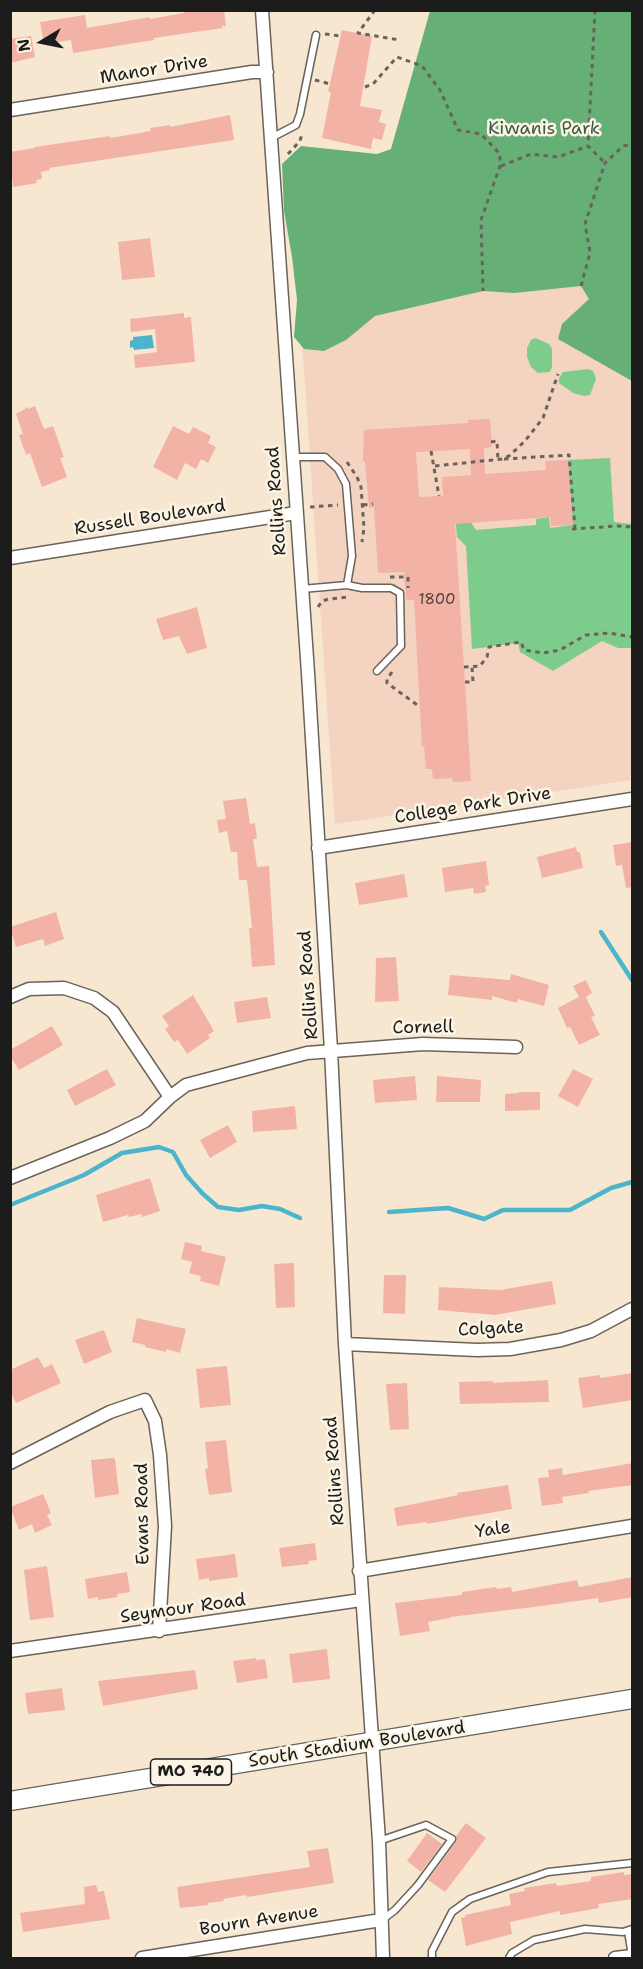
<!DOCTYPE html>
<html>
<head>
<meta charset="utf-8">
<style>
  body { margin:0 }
  #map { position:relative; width:643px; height:1969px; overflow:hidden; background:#f8e7d0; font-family:"Shantell Sans",sans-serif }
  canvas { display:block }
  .frame { position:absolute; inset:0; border:12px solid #1c1c1c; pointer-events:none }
  .north { position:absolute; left:12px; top:12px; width:60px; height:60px; -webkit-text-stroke:4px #fcf5e5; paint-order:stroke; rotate:260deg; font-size:16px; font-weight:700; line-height:24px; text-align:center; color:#1c1c1c }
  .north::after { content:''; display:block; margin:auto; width:21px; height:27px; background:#1c1c1c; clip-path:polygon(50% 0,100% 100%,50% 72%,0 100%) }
</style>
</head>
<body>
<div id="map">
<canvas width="643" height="1969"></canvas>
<div class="frame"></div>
<div class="north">N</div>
</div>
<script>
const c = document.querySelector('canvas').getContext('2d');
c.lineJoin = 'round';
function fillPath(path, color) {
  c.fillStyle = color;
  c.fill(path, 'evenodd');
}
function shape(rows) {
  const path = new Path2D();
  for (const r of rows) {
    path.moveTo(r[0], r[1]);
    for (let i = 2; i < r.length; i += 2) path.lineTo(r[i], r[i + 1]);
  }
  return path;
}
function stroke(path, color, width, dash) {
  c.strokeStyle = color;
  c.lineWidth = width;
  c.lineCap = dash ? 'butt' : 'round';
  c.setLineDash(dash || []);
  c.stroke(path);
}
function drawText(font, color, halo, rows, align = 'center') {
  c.font = font + ' "Shantell Sans",sans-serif';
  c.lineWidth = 5;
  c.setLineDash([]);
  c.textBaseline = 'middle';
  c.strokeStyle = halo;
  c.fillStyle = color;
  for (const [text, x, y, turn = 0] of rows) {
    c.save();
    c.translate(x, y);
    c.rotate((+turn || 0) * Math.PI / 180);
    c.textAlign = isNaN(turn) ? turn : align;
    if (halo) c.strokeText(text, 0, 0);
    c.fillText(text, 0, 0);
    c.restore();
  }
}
fillPath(shape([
  [632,247,632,780,335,824,299,298]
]), '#f4d3c0');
fillPath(shape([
  [535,338,549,344,552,349,552,367,550,372,538,373,531,367,527,357,527,348,531,340],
  [588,369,593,371,596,379,590,395,584,396,573,393,559,383,559,378,563,372],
  [610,458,614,522,632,524,632,648,618,648,602,641,553,671,520,652,518,643,472,649,466,546,457,537,455,513,470,521,476,530,536,525,536,519,549,517,550,528,572,525,568,460]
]), '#7ecc8c');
fillPath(shape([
  [430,11,632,11,632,381,558,339,562,324,589,299,581,286,514,293,483,291,375,316,346,340,324,351,304,349,294,337,297,300,292,257,284,211,282,164,301,146,377,154,391,149]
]), '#66b078');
fillPath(shape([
  [152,335,154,348,134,350,133,347,130,348,130,341,133,340,133,337]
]), '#4cb4cb');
stroke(shape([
  [601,932,632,980],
  [10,1205,84,1175,122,1153,159,1147,173,1152,186,1175,203,1194,218,1207,239,1210,262,1206,280,1209,300,1218],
  [389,1212,448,1208,484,1219,503,1210,570,1210,611,1188,632,1182]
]), '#4cb4cb', 4.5);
fillPath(shape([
  [183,10,224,10,226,26,222,26,223,28,154,38,154,40,73,53,71,40,44,44,40,22,85,15,87,28,150,17,150,19,184,13],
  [342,30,372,36,360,106,382,110,379,122,386,124,382,140,373,138,371,149,322,138,331,92,328,92],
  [31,36,35,57,10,63,10,39],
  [230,115,234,140,49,168,50,170,41,172,42,179,36,180,37,183,13,187,10,152,35,148,35,147,110,136,110,138,151,131,150,128,170,125,170,127],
  [150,238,155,277,122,280,118,242],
  [184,313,184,318,191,317,195,362,135,368,134,355,157,352,155,329,131,332,130,319],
  [35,406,44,429,53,426,64,457,60,458,67,477,42,487,30,453,26,455,19,435,23,434,16,414,28,407,28,409],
  [490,419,492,447,484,448,485,474,546,470,545,461,568,460,573,525,551,526,550,517,455,524,471,781,453,782,452,778,433,779,432,769,426,769,424,746,422,747,414,600,406,600,404,572,378,573,374,507,369,508,365,461,363,461,364,430,468,423,468,420],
  [470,449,471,475,442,477,443,496,419,497,416,452],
  [173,426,189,434,193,427,211,436,208,443,216,447,208,463,201,459,196,469,185,463,177,480,153,467],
  [197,607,207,648,187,654,179,636,163,640,156,619],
  [246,798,250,824,255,823,257,839,253,839,257,867,269,866,275,965,252,967,249,928,252,928,247,880,239,880,237,852,231,852,227,831,219,833,217,820,226,819,223,801],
  [633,842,633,887,626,888,622,865,616,866,613,845],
  [576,847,577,852,580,852,583,868,542,878,537,857],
  [486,861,489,885,485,886,486,892,474,894,473,888,445,892,442,868],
  [404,874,408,897,359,905,355,883],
  [56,912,64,939,45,946,43,939,16,947,10,927],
  [396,957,399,1001,375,1002,376,958],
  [511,974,549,985,544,1006,518,999,517,1003,492,996,492,1000,448,995,450,975,510,980],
  [586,980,592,993,586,997,595,1016,591,1017,600,1035,579,1045,570,1027,567,1028,558,1008,579,997,573,986],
  [193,995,214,1031,208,1035,210,1038,187,1054,178,1040,174,1042,165,1029,169,1026,162,1016],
  [267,997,271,1018,237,1023,234,1002],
  [52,1026,63,1045,19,1070,10,1056,10,1050],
  [107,1069,116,1085,75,1106,67,1090],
  [573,1069,593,1079,578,1107,558,1096],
  [415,1076,417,1100,375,1103,373,1080],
  [437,1076,481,1080,480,1102,436,1102],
  [519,1092,540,1092,540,1110,505,1111,505,1094,519,1093],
  [295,1106,297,1129,253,1132,252,1111],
  [228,1125,237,1142,210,1158,200,1140],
  [150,1178,160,1211,142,1217,141,1214,129,1217,128,1215,103,1222,96,1195],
  [185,1242,202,1246,201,1251,226,1257,219,1286,200,1281,201,1276,189,1273,192,1262,181,1259],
  [294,1263,295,1307,276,1308,274,1264],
  [384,1275,406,1275,405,1314,383,1313],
  [552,1281,556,1304,495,1315,438,1310,439,1287,500,1290],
  [137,1318,186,1329,180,1353,166,1349,166,1352,145,1347,145,1345,132,1342],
  [104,1330,112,1352,84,1364,75,1340],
  [38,1357,44,1368,52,1364,61,1383,16,1403,10,1390,10,1370],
  [227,1366,231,1405,200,1408,196,1369],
  [633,1373,633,1400,583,1408,578,1378,600,1375,600,1378],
  [548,1380,549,1402,460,1404,459,1382,493,1381,493,1383],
  [407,1383,409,1429,390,1430,386,1384],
  [226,1440,232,1492,209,1495,205,1469,208,1468,205,1442],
  [113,1458,115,1459,119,1494,95,1498,91,1460],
  [633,1463,633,1485,588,1491,589,1493,562,1497,563,1503,542,1506,538,1478,549,1477,548,1470,562,1468,563,1475],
  [508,1485,512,1509,427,1524,427,1522,397,1526,394,1508,458,1495,457,1493],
  [43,1494,51,1513,47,1515,52,1525,35,1533,32,1524,19,1530,10,1507],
  [315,1543,317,1560,308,1561,309,1564,282,1567,279,1548],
  [235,1554,238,1577,209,1581,209,1578,199,1580,196,1559],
  [47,1566,54,1617,30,1620,24,1570],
  [127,1572,130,1592,117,1594,118,1597,98,1600,98,1597,88,1599,85,1579],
  [633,1577,633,1597,599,1603,598,1598,534,1607,450,1617,450,1618,428,1622,430,1631,400,1636,395,1603,462,1595,462,1592,496,1587,497,1589,511,1587,512,1592,577,1580,579,1587],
  [327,1649,330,1679,293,1683,289,1654],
  [256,1658,256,1660,265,1659,268,1678,237,1683,233,1661],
  [195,1670,198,1689,103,1706,98,1681],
  [62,1688,65,1710,28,1714,25,1693],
  [466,1823,486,1838,445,1892,428,1880,456,1842,456,1836],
  [427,1833,442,1844,421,1872,407,1861],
  [328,1848,334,1883,247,1897,246,1895,223,1899,224,1901,208,1903,208,1905,180,1908,177,1887,310,1867,307,1851],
  [624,1872,624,1875,633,1874,633,1899,598,1904,599,1908,560,1915,560,1911,510,1922,512,1934,466,1946,461,1918,466,1917,465,1915,511,1905,509,1894,525,1891,524,1888,556,1883,557,1886,591,1881,591,1877],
  [96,1885,98,1892,104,1891,110,1919,23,1932,20,1913,85,1904,84,1887]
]), '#f2b2a6');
const lane = shape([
  [271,138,296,125,300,114,316,35],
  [293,457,325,457,338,469,346,484,352,556,347,585],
  [302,589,347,585,362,588,391,588,400,593,401,646,377,671],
  [379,1841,426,1825,452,1839,418,1885,395,1910,382,1920],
  [628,1931,632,1956],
  [432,1958,432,1951,452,1912,470,1899,548,1872,632,1863],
  [509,1958,512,1953,534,1940,585,1929,623,1932,632,1929]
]);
const street = shape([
  [262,10,308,673,331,1050,345,1344,379,1841,383,1958],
  [10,110,252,72,267,72],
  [10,558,296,513],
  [318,848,632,799],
  [10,997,29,989,64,988,94,998,113,1012,170,1097],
  [10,1178,110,1138,145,1121,170,1097,186,1085,307,1053,423,1044,516,1047],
  [345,1344,477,1350,510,1349,561,1340,591,1331,632,1309],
  [10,1463,110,1412,145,1400,155,1421,160,1455,165,1526,159,1631],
  [359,1571,632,1526],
  [10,1651,361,1600],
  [142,1958,381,1920],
  [615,1958,632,1956]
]);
const primary = shape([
  [10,1801,632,1699]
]);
stroke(lane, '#69635b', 9);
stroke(street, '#69635b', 15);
stroke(primary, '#69635b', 21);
stroke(shape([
  [375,10,358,33,400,40],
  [595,10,588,146,605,163],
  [325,34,341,36],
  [315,80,330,84],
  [365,87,373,84,397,57,422,66,440,90,458,130,481,134,500,154,500,166,481,220,483,291],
  [288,154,300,141,302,134],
  [501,166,531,154,558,157,588,146],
  [581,286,590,253,585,224,605,163,623,146,632,144],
  [491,442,497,441,498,460],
  [431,451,439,496],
  [504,459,569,455,575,528],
  [347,462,357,477,361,487,364,528,362,542],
  [435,466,502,459,509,456,525,441,543,418,558,374],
  [363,505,373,504],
  [310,507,338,505],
  [572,529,617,526,632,527],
  [390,577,408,577,408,588],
  [318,607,322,601,329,599,349,597],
  [464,667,480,666,487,657,489,647,521,642,524,650,543,653,560,650,586,635,609,633,632,637],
  [392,672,387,679,387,683,420,707],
  [465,682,473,682,472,667]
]), '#69635b', 3, [4.5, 4.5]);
stroke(lane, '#fff', 6);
stroke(street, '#fff', 12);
stroke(primary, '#fff', 18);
drawText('15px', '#52423e', null, [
  ["1800",437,600]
]);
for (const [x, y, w] of [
  [191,1772,81]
]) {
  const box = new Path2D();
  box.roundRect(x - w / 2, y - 13, w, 26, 4.5);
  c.fillStyle = '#fcf5e5';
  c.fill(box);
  stroke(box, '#1c1c1c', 1.5);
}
drawText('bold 16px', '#1c1c1c', null, [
  ["MO 740",191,1772]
]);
drawText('18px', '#1c1c1c', '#fcf5e5', [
  ["Manor Drive",154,70,-9],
  ["Rollins Road",277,501,-94],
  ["Russell Boulevard",150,518,-9],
  ["College Park Drive",473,806,-9],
  ["Rollins Road",309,985,-94],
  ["Cornell",423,1028,-1],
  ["Colgate",491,1329,-3],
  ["Rollins Road",335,1471,-94],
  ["Evans Road",143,1514,-91],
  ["Yale",493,1530,-9],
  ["Seymour Road",183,1609,-8],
  ["South Stadium Boulevard",357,1745,-9],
  ["Bourn Avenue",259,1921,-9]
]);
drawText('18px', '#3e5a43', '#fcf5e5', [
  ["Kiwanis Park",544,129]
]);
</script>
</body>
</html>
